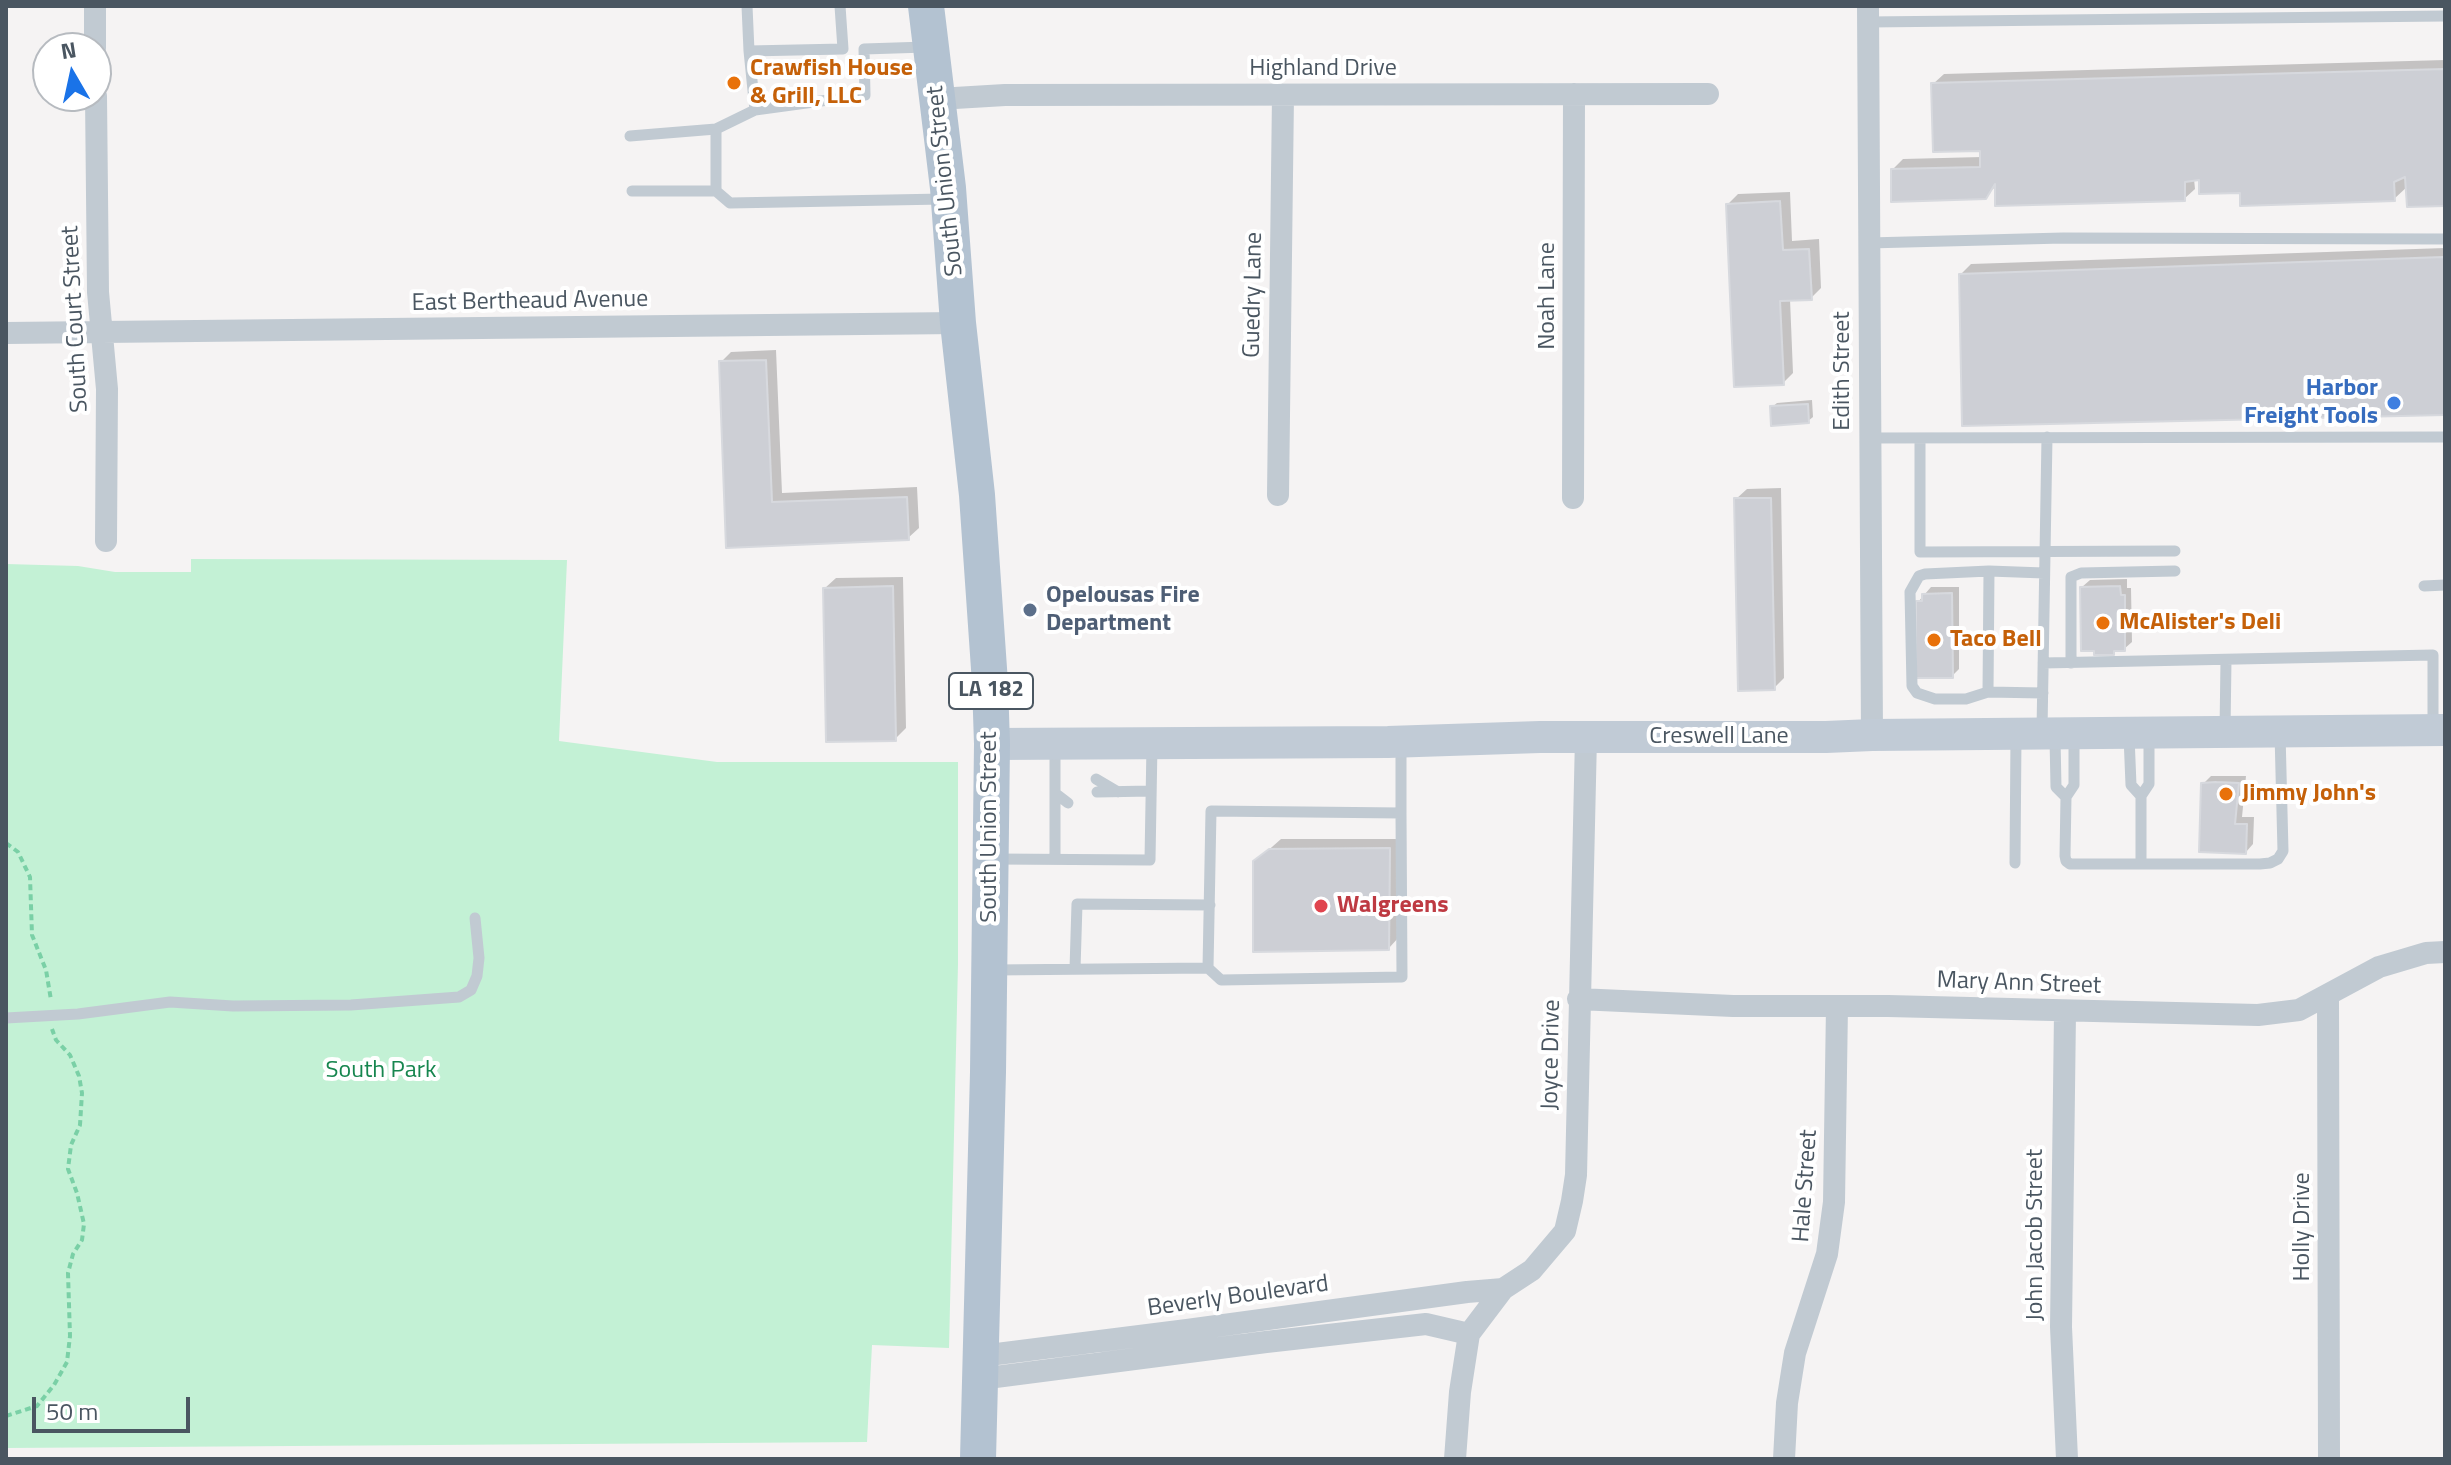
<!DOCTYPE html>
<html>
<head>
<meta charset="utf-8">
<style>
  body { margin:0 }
  #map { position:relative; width:2451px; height:1465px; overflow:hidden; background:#f5f3f3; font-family:"Titillium Web",sans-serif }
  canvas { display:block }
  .frame { position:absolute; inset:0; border:8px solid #4a5661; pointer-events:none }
  .north { position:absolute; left:32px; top:32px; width:80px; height:80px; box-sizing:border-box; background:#fff; border:2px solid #b7bbc0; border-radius:50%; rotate:351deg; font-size:22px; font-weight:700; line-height:32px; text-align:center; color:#4a5661 }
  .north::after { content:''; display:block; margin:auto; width:28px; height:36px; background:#1a73e8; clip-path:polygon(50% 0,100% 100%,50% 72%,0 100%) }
  .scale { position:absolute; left:32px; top:1397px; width:158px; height:36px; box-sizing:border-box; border:4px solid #4a5661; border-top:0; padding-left:10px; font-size:24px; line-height:28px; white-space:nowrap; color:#4a5661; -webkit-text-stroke:6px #fff; paint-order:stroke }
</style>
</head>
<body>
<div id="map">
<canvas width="2451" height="1465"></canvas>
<div class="frame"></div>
<div class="north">N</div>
<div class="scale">50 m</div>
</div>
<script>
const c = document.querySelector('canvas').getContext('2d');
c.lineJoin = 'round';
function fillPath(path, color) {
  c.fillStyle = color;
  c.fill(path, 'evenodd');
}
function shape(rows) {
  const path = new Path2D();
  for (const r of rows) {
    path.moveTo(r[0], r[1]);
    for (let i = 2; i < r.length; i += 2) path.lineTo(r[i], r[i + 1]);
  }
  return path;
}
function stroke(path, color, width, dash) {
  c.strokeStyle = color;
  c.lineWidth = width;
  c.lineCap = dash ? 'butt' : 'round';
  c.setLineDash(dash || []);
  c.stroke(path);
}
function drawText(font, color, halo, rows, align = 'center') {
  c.font = font + ' "Titillium Web",sans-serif';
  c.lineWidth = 8;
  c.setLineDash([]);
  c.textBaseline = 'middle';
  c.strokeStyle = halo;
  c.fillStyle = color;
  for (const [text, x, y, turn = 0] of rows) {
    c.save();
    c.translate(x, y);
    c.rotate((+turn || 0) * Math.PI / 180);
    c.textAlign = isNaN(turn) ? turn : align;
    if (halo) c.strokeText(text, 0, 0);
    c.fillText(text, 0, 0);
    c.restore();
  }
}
fillPath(shape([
  [191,559,567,560,559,741,717,762,958,762,958,964,949,1348,872,1345,867,1442,6,1448,6,564,78,566,115,572,191,572]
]), '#c3f1d5');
fillPath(shape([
  [2445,60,2445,204,2408,186,2394,199,2242,191,2200,178,2194,179,2195,189,2184,199,1997,185,1985,197,1892,170,1903,159,1982,157,1982,149,1933,84,1944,74],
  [1790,192,1792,241,1819,239,1821,288,1811,298,1790,299,1793,373,1783,383,1728,204,1738,194],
  [2445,248,2445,413,1964,424,1961,274,1971,264],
  [776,350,782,493,917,487,919,528,908,538,728,546,721,362,731,352],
  [1812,400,1813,417,1808,421,1772,407,1777,403],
  [1781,488,1784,678,1774,688,1736,499,1747,489],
  [903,577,906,728,895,739,825,588,836,578],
  [2127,579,2127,588,2131,588,2132,642,2124,649,2116,649,2113,653,2082,587,2090,580],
  [1931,587,1959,587,1959,669,1952,676,1918,602],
  [2211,776,2246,776,2242,817,2254,817,2253,844,2246,852,2203,784],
  [1281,839,1399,839,1399,937,1389,948,1255,862]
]), '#0003');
const building = shape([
  [2445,69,2445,206,2407,207,2405,177,2394,182,2395,201,2240,206,2240,193,2199,194,2199,180,2185,182,2185,201,1995,206,1995,184,1986,199,1891,202,1891,169,1980,167,1980,151,1933,152,1931,83,2445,69],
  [1780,201,1783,250,1809,249,1812,300,1780,301,1784,385,1734,387,1726,204,1780,201],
  [2444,257,2445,415,1962,426,1959,274,2444,257],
  [766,360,772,502,907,497,909,540,726,548,719,361,766,360],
  [1808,404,1809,423,1771,426,1770,406,1808,404],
  [1734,498,1771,498,1775,690,1738,691,1734,498],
  [893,586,896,741,826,742,823,588,893,586],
  [2120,586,2121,595,2125,595,2125,651,2114,651,2114,655,2094,655,2094,651,2081,651,2080,587,2120,586],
  [1952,593,1953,678,1916,678,1916,601,1922,601,1922,594,1952,593],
  [2216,782,2239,783,2235,824,2247,824,2246,854,2199,852,2201,783,2216,782],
  [1390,848,1389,950,1253,952,1253,861,1269,849,1390,848]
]);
fillPath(building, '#cdcfd5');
stroke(building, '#d7d9de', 2);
stroke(shape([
  [6,843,18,852,30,877,32,935,46,970,51,1000],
  [6,1416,37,1406,54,1385,67,1362,70,1336,68,1273,73,1254,82,1240,84,1224,77,1193,68,1169,71,1145,80,1125,82,1093,79,1076,70,1055,56,1040,52,1029]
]), '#7ad0a6', 4, [6, 4]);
stroke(shape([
  [747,6,749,51,755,110,865,95,864,49,926,47],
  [1868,22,2445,16],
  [749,51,843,49,840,6],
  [630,136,716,129,755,110],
  [632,191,716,191,716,129],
  [716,191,730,203,943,199],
  [1868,243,2063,238,2445,239],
  [1870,438,2445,437],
  [1920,438,1920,552,2175,551],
  [2424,586,2445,585],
  [2043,663,2433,655,2433,729],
  [2071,663,2071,577,2081,573,2175,571],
  [1988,692,1966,699,1935,699,1917,693,1912,686,1910,592,1919,576,1925,574,1989,571],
  [2043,693,1988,692,1989,571,2044,573],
  [2042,730,2047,437],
  [2225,731,2226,660],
  [2074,735,2074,785,2066,797,2065,856,2066,861,2070,864,2260,864,2270,863,2278,859,2283,851,2280,733],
  [2129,736,2131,785,2141,796],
  [2055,738,2056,787,2066,797],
  [1055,748,1055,859],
  [1096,779,1118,792],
  [1097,792,1151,791],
  [1055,793,1068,803],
  [995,859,1150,860,1152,744],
  [2015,863,2016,736],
  [2141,864,2141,796,2149,784,2149,735],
  [1208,968,1221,980,1402,977,1401,813],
  [1075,969,1077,904,1210,905],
  [994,970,1208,968,1211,811,1401,813,1401,744],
  [6,1018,78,1014,170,1002,233,1006,351,1005,459,997,471,990,477,976,479,958,475,918]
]), '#c1cad2', 11);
stroke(shape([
  [95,6,95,48],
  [1868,6,1872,735],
  [96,96,98,292,107,389,106,541],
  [938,99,1005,95,1708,94],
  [6,333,958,323],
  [1278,495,1283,95],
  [1573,498,1574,94],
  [2328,995,2329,1459],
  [1578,999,1733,1006,1888,1006,2258,1015,2299,1010,2379,967,2426,953,2445,952],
  [2065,1012,2061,1327,2067,1459],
  [981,1356,1187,1330,1467,1292,1503,1289],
  [980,1379,1266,1342,1426,1324,1469,1334],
  [1455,1459,1460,1392,1469,1334,1503,1289,1532,1270,1565,1231,1572,1201,1576,1175,1586,737],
  [1784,1459,1787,1403,1795,1353,1827,1254,1834,1202,1837,1006]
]), '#c1cad2', 22);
stroke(shape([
  [992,744,1388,742,1540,737,1826,737,1872,735,2445,730]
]), '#c1cbd6', 32);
stroke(shape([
  [926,6,948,188,958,323,977,495,990,683,992,744,988,1072,978,1459]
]), '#b3c2d1', 36);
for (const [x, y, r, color] of [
  [734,83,8,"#e8710a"],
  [2394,403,8,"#3f7fe0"],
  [1030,610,8,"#5c6f8a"],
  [2103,623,8,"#e8710a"],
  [1934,640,8,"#e8710a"],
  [2226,794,8,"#e8710a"],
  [1321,906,8,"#e0444e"]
]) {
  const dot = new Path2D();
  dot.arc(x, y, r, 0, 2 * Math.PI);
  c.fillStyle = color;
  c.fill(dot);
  stroke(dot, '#fff', 3);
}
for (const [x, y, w] of [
  [991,691,84]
]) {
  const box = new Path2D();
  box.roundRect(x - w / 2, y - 18, w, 36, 6);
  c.fillStyle = '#fff';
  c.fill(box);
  stroke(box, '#4a5661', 2);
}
drawText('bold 22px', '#4a5661', null, [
  ["LA 182",991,691]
]);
drawText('bold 24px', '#c56008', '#fff', [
  ["Crawfish House",750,69],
  ["& Grill, LLC",750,97],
  ["McAlister's Deli",2119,623],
  ["Taco Bell",1950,640],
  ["Jimmy John's",2242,794]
], 'left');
drawText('24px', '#4a5661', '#fff', [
  ["Highland Drive",1323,69],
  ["South Union Street",946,181,-96],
  ["Guedry Lane",1254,295,-89],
  ["Noah Lane",1548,296,-90],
  ["East Bertheaud Avenue",530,302,-1],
  ["South Court Street",76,319,-93],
  ["Edith Street",1843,371,-90],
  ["Creswell Lane",1719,737],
  ["South Union Street",990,827,-90],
  ["Mary Ann Street",2019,984,2],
  ["Joyce Drive",1552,1055,-89],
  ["Hale Street",1806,1186,-86],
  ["Holly Drive",2303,1227,-90],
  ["John Jacob Street",2036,1235,-90],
  ["Beverly Boulevard",1238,1297,-8]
]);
drawText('bold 24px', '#366cbe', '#fff', [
  ["Harbor",2378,389],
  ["Freight Tools",2378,417]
], 'right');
drawText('bold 24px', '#4e5e75', '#fff', [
  ["Opelousas Fire",1046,596],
  ["Department",1046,624]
], 'left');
drawText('bold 24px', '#be3a42', '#fff', [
  ["Walgreens",1337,906]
], 'left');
drawText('24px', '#17864f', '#fff', [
  ["South Park",381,1071]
]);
</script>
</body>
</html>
